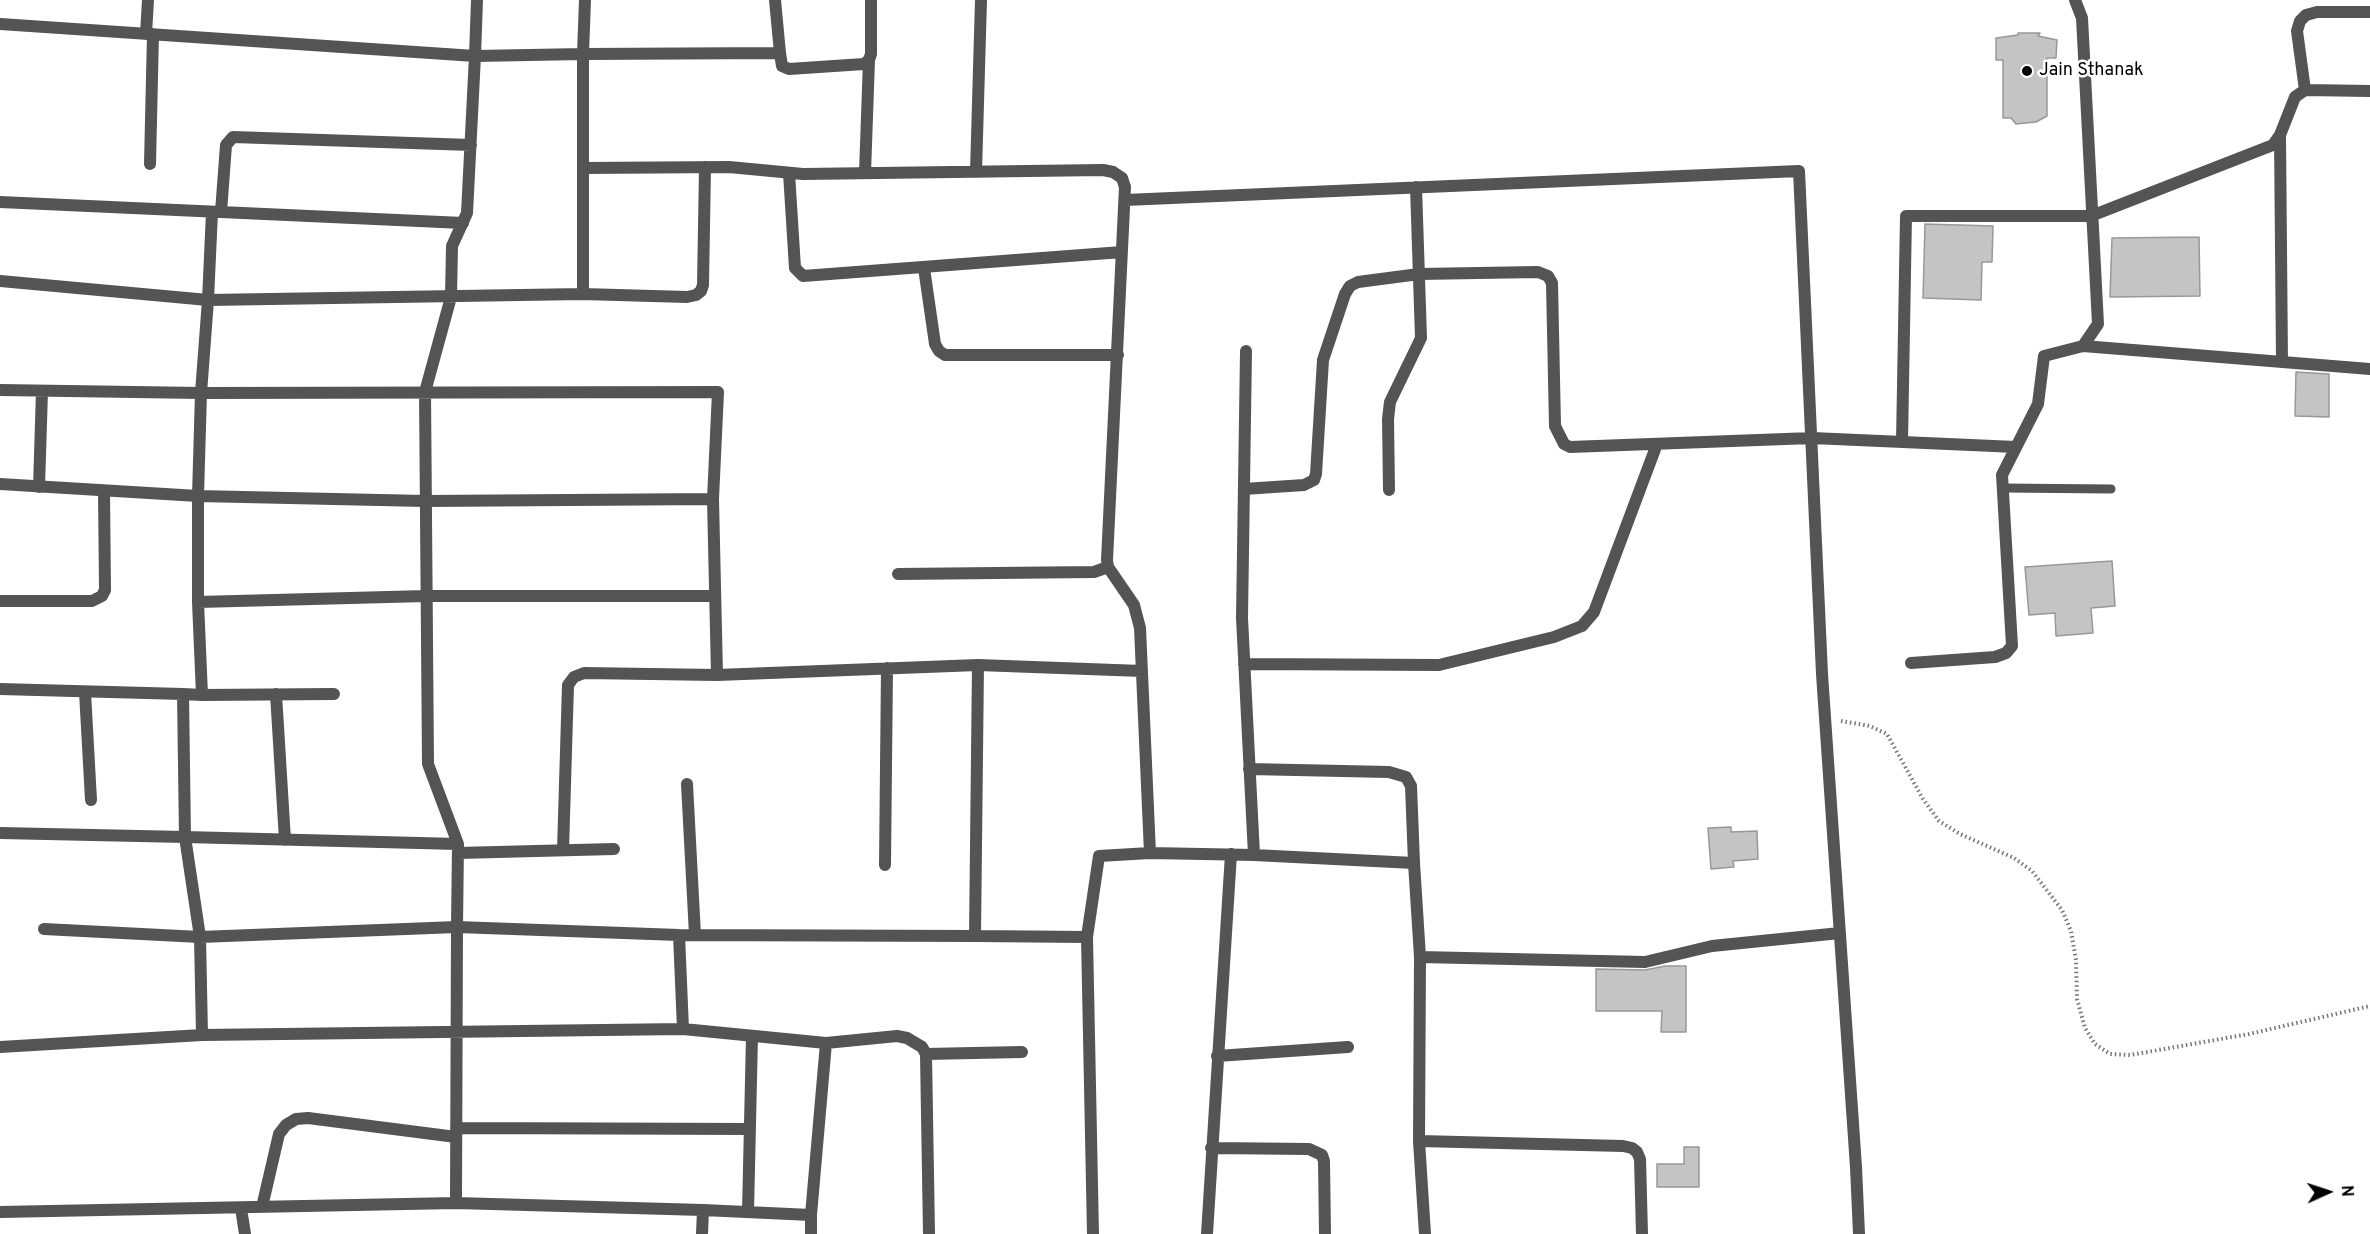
<!DOCTYPE html>
<html>
<head>
<meta charset="utf-8">
<style>
  body { margin:0 }
  #map { position:relative; width:2370px; height:1234px; overflow:hidden; background:#fff; font-family:Overpass,sans-serif }
  canvas { display:block }
  .north { position:absolute; left:2298px; top:1162px; width:60px; height:60px; -webkit-text-stroke:4px #fff; paint-order:stroke; rotate:87deg; font-size:16px; font-weight:700; line-height:24px; text-align:center; color:#000 }
  .north::after { content:''; display:block; margin:auto; width:21px; height:27px; background:#000; clip-path:polygon(50% 0,100% 100%,50% 72%,0 100%) }
</style>
</head>
<body>
<div id="map">
<canvas width="2370" height="1234"></canvas>
<div class="north">N</div>
</div>
<script>
const c = document.querySelector('canvas').getContext('2d');
c.lineJoin = 'round';
function fillPath(path, color) {
  c.fillStyle = color;
  c.fill(path, 'evenodd');
}
function shape(rows) {
  const path = new Path2D();
  for (const r of rows) {
    path.moveTo(r[0], r[1]);
    for (let i = 2; i < r.length; i += 2) path.lineTo(r[i], r[i + 1]);
  }
  return path;
}
function stroke(path, color, width, dash) {
  c.strokeStyle = color;
  c.lineWidth = width;
  c.lineCap = dash ? 'butt' : 'round';
  c.setLineDash(dash || []);
  c.stroke(path);
}
function drawText(font, color, halo, rows, align = 'center') {
  c.font = font + ' Overpass,sans-serif';
  c.lineWidth = 5;
  c.setLineDash([]);
  c.textBaseline = 'middle';
  c.strokeStyle = halo;
  c.fillStyle = color;
  for (const [text, x, y, turn = 0] of rows) {
    c.save();
    c.translate(x, y);
    c.rotate((+turn || 0) * Math.PI / 180);
    c.textAlign = isNaN(turn) ? turn : align;
    if (halo) c.strokeText(text, 0, 0);
    c.fillText(text, 0, 0);
    c.restore();
  }
}
const building = shape([
  [2018,33,2040,33,2038,36,2057,40,2056,58,2047,58,2047,116,2036,122,2016,124,2011,118,2003,118,2003,60,1996,60,1996,38,2018,35,2018,33],
  [1925,224,1993,226,1992,262,1982,262,1981,300,1923,298,1925,224],
  [2199,237,2200,296,2110,297,2112,238,2199,237],
  [2296,372,2329,374,2329,417,2295,416,2296,372],
  [2112,561,2115,606,2091,608,2093,633,2056,636,2055,613,2029,615,2025,567,2112,561],
  [1731,827,1731,832,1757,831,1758,859,1733,861,1734,867,1711,869,1708,828,1731,827],
  [1665,966,1686,966,1686,1032,1661,1032,1662,1011,1596,1011,1596,969,1645,970,1665,966],
  [1684,1147,1699,1147,1699,1187,1657,1187,1657,1164,1684,1164,1684,1147]
]);
fillPath(building, '#c4c4c4');
stroke(building, '#989898', 1.5);
stroke(shape([
  [1841,721,1870,726,1887,734,1923,799,1939,821,1960,834,2014,858,2032,871,2062,910,2071,931,2076,960,2077,999,2085,1028,2095,1044,2110,1054,2130,1055,2249,1034,2370,1006]
]), '#767676', 4, [1.5, 3]);
stroke(shape([
  [2003,488,2111,489]
]), '#545454', 9);
stroke(shape([
  [585,0,583,54,475,56,467,213,452,246,451,297,425,392,428,764,458,844,457,927,679,935,975,936,978,665,717,675,713,499],
  [775,0,780,53],
  [0,24,475,56,477,0],
  [146,34,148,0],
  [2305,90,2297,31,2300,21,2306,15,2317,12,2370,12],
  [2280,135,2282,362],
  [150,164,153,34],
  [583,168,729,167,803,174,1103,170,1113,172,1122,178,1125,187,1107,560,1108,567,1134,605,1140,628,1150,853],
  [976,172,981,0],
  [789,173,795,268,803,276,1122,252],
  [865,173,869,60],
  [1125,200,1799,171,1822,674,1856,1167,1859,1234],
  [0,202,463,223],
  [221,212,226,145,233,137,471,145],
  [924,268,935,344,939,351,945,355,1118,355],
  [0,281,208,300,212,212],
  [583,294,583,54,780,53,782,66,789,69,864,64,869,60,871,54,871,0],
  [2083,346,2370,369],
  [1246,351,1242,618,1254,855],
  [0,390,201,393,718,392,713,499,425,501,198,496,201,393,208,300,583,294,687,297,696,295,701,291,703,285,705,167],
  [1902,442,1906,216,2091,216,2273,145,2280,135,2295,97,2305,90,2370,91],
  [0,484,198,496,198,602,202,695,183,694],
  [39,487,42,391],
  [1244,489,1304,485,1314,480,1316,474,1323,360,1345,294,1350,286,1358,282,1419,274,1538,272,1548,276,1552,283,1555,426,1564,444,1570,447,1812,438,2016,447],
  [1389,490,1388,419,1390,402,1421,338,1416,187],
  [898,574,1094,572,1108,567],
  [0,601,92,601,102,596,105,590,104,491],
  [198,602,426,596,715,596],
  [1911,663,1995,657,2006,653,2012,646,2002,475,2038,404,2044,356,2083,346,2098,324,2082,18,2075,0],
  [1244,664,1439,665,1554,637,1582,626,1594,612,1657,444],
  [978,665,1142,671],
  [0,689,183,694,185,837,0,833],
  [85,692,91,800],
  [276,694,285,840],
  [202,695,334,694],
  [1249,769,1389,772,1406,777,1411,786,1414,863],
  [687,784,695,935],
  [458,844,185,837,200,937,457,927,456,1203,703,1210,702,1234],
  [563,850,568,685,574,677,584,673,717,675],
  [458,853,614,849],
  [885,865,887,668],
  [44,929,200,937,202,1035,683,1029],
  [679,935,683,1029,826,1043,811,1215,703,1210],
  [975,936,1087,937,1099,856,1150,853,1254,855,1414,863,1420,957,1419,1141,1425,1234],
  [1087,937,1093,1234],
  [1420,957,1645,962,1712,946,1840,933],
  [826,1043,897,1036,907,1038,922,1047,926,1054,929,1234],
  [0,1047,202,1035],
  [926,1054,1022,1052],
  [1217,1056,1348,1047],
  [456,1128,750,1129],
  [1419,1141,1623,1146,1632,1148,1637,1152,1640,1159,1642,1234],
  [1211,1148,1309,1149,1322,1155,1324,1161,1325,1234],
  [262,1207,279,1134,286,1125,296,1119,308,1118,456,1137],
  [241,1208,245,1234],
  [0,1212,456,1203],
  [748,1212,752,1036],
  [811,1234,811,1215],
  [1207,1234,1231,854]
]), '#545454', 12);
for (const [x, y, r, color] of [
  [2027,71,6,"#000"]
]) {
  const dot = new Path2D();
  dot.arc(x, y, r, 0, 2 * Math.PI);
  c.fillStyle = color;
  c.fill(dot);
  stroke(dot, '#fff', 2);
}
drawText('18px', '#000', '#fff', [
  ["Jain Sthanak",2039,71]
], 'left');
</script>
</body>
</html>
